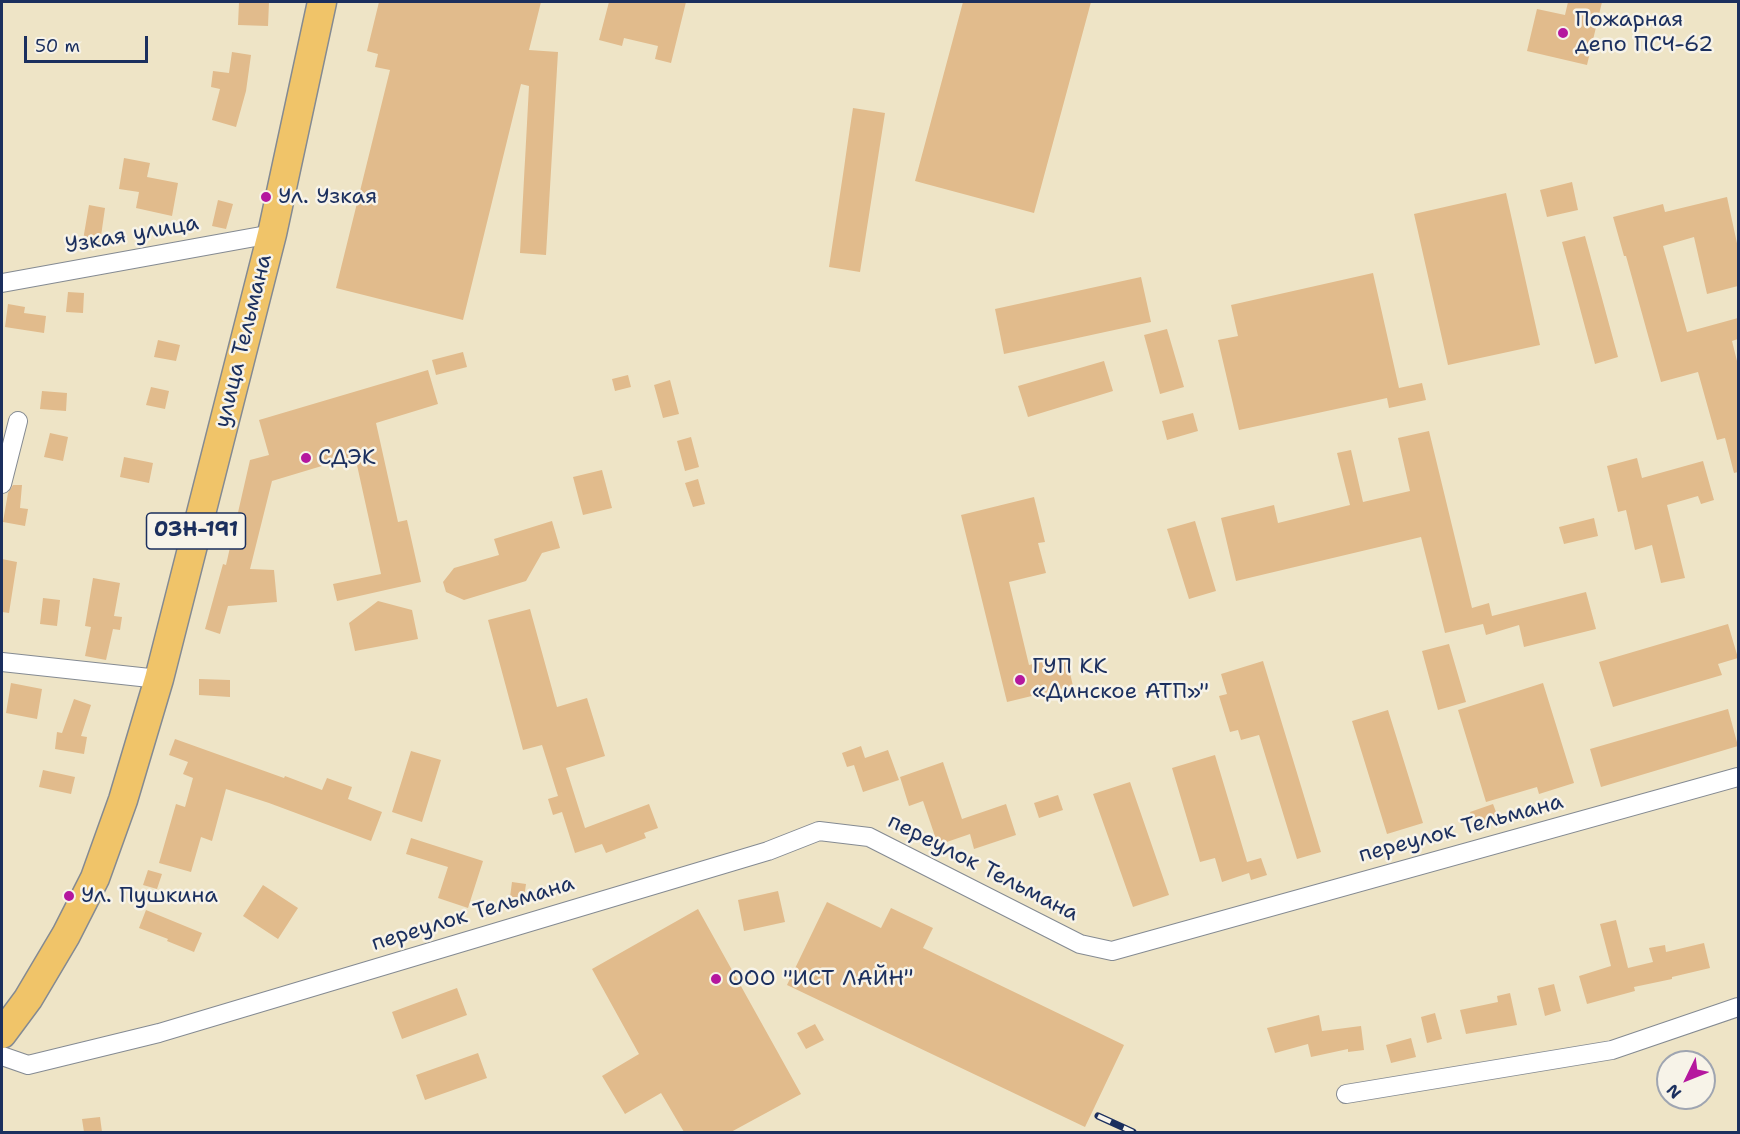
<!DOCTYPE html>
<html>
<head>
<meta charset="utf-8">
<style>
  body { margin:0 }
  #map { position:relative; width:1740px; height:1134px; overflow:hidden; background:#eee4c6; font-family:"Shantell Sans",sans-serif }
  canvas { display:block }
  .frame { position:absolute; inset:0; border:3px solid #1b2f5e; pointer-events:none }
  .north { position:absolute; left:1656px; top:1050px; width:60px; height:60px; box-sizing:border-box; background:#f7f3e8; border:2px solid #9fa5b1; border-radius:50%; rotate:227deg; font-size:16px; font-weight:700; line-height:24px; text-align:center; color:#1b2f5e }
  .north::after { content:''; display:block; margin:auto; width:21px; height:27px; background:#b5179e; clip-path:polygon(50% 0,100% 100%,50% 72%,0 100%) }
  .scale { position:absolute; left:24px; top:36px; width:124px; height:27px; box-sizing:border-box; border:3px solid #1b2f5e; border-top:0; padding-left:8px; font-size:18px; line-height:21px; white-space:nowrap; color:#1b2f5e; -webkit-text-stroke:4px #f7f3e8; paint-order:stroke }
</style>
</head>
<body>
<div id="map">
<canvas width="1740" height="1134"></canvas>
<div class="frame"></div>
<div class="north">N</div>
<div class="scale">50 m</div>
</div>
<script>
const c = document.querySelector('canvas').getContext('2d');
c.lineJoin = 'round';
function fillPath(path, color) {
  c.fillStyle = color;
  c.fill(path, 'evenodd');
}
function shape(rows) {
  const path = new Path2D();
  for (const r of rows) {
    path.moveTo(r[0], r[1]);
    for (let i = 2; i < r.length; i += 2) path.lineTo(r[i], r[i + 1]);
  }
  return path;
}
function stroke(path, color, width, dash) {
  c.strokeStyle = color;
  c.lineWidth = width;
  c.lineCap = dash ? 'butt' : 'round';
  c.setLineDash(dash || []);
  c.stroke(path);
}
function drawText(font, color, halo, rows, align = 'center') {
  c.font = font + ' "Shantell Sans",sans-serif';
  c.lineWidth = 5;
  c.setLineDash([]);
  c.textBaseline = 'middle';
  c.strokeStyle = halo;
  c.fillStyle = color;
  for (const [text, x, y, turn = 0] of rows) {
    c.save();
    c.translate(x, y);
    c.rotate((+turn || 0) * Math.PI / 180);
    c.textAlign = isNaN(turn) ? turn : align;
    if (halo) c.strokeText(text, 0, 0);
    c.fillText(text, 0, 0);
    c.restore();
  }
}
fillPath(shape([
  [239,2,269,2,268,26,238,25],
  [379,2,541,2,529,50,558,52,546,255,520,253,529,86,521,84,463,320,336,288,390,70,375,67,378,54,367,51],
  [609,2,686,2,671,63,655,59,658,46,624,38,622,46,599,40],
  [963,2,1091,2,1034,213,915,181],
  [1568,2,1602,2,1587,65,1527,51,1537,9,1565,15],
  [232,52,251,55,246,91,236,127,212,120,220,89,211,87,213,71,229,73],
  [853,108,885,113,860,272,829,267],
  [124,158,150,163,147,177,178,183,172,216,136,208,139,192,119,189],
  [1572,182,1578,210,1547,217,1540,190],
  [1506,193,1540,345,1448,365,1414,214],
  [1727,197,1738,248,1738,286,1707,294,1694,237,1663,246,1687,332,1738,318,1738,339,1732,341,1738,365,1738,472,1734,473,1725,438,1717,440,1698,372,1661,382,1626,256,1624,256,1613,217,1663,204,1665,212],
  [218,200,233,204,226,229,212,226],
  [89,205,105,208,100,243,83,240],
  [1585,236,1618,357,1595,364,1562,242],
  [1373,273,1399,388,1422,383,1426,400,1389,408,1387,398,1239,430,1218,340,1238,336,1231,305],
  [1141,277,1151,322,1004,354,995,309],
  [68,292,84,293,83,313,66,312],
  [8,304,25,307,24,313,46,316,44,333,5,327],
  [1167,329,1184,387,1160,394,1144,335],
  [158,340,180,345,176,361,154,357],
  [463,352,467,367,436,375,432,360],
  [1104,361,1113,391,1028,417,1018,386],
  [428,370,438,404,376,423,398,522,407,520,421,582,337,601,333,584,381,574,355,456,272,481,250,569,274,570,277,602,228,606,220,634,205,629,223,564,226,565,250,460,269,455,259,420],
  [628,375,631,387,615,391,612,379],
  [670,380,679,414,663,418,654,385],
  [151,387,169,391,165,409,146,405],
  [42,391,67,393,66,411,40,409],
  [1193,413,1198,431,1167,440,1162,421],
  [1429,431,1472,608,1489,603,1492,616,1586,592,1596,629,1524,647,1519,625,1486,635,1483,624,1445,633,1421,537,1236,581,1221,518,1274,505,1278,523,1350,505,1337,453,1351,450,1363,502,1410,491,1398,438],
  [50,433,68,437,63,461,44,457],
  [691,437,699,467,685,471,677,441],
  [124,457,153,463,149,483,120,477],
  [1637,458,1642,478,1703,461,1714,500,1701,504,1698,496,1667,505,1685,578,1661,583,1652,545,1635,550,1626,510,1618,512,1607,466],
  [602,470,612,508,583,515,573,477],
  [698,479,705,504,693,507,685,483],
  [13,485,22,485,20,508,28,509,25,526,3,522,8,493],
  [1034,497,1045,542,1038,543,1046,573,1009,582,1029,665,1066,656,1073,686,1007,702,961,515],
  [1594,518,1598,536,1564,544,1559,527],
  [552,521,560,548,542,553,526,581,464,600,446,592,443,582,454,568,499,555,494,539],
  [1195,521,1216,591,1189,599,1167,529],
  [2,559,17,562,9,613,2,612],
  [93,578,120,583,114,616,122,617,120,630,113,629,106,660,85,656,91,627,85,626],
  [43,598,60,600,57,626,40,624],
  [378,601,412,610,418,639,355,651,349,623],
  [530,609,557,707,587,698,605,756,566,768,585,828,649,804,658,828,644,833,646,838,606,853,602,844,575,853,562,812,553,815,548,799,558,796,542,745,523,750,488,620],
  [1728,624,1738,658,1718,664,1722,675,1613,707,1599,662],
  [1449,644,1466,702,1438,710,1422,651],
  [1263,661,1321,852,1297,859,1259,735,1241,740,1238,730,1230,732,1219,696,1227,694,1221,674],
  [199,679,230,680,230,697,199,695],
  [11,683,42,689,37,719,6,713],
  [1543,683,1574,783,1539,794,1537,787,1486,802,1458,710],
  [74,699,91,705,81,736,87,737,84,754,55,749,57,732,62,733],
  [1728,709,1738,746,1601,787,1590,749],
  [1388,710,1423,823,1387,834,1352,721],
  [175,739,284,778,285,776,322,790,327,778,352,787,348,799,382,812,371,841,269,803,226,789,212,841,201,837,191,872,159,863,176,804,185,807,193,778,183,774,188,762,169,755],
  [861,746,865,758,888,750,899,780,863,792,854,765,847,767,842,753],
  [411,751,441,760,422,822,392,812],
  [1215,755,1247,862,1261,858,1267,875,1251,880,1249,873,1222,882,1215,858,1200,862,1172,768],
  [943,762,962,819,1006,804,1016,835,974,849,970,834,938,845,923,801,909,806,900,777],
  [43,770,75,777,71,794,39,787],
  [1130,782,1169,895,1133,907,1093,794],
  [1058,795,1063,810,1039,818,1034,803],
  [1493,804,1499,820,1475,827,1470,812],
  [411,838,483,861,468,908,438,898,448,867,406,854],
  [148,870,162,874,157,889,143,885],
  [512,882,526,884,524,898,510,897],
  [263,885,298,908,278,939,243,916],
  [778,891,785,922,744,931,738,900],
  [827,902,881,928,891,908,933,928,923,948,1124,1045,1085,1127,787,985],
  [698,909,801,1094,731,1132,684,1132,661,1093,625,1114,602,1076,639,1054,592,969],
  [146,910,202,933,194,952,167,941,168,939,139,928],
  [1616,920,1628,968,1653,962,1649,948,1665,945,1666,952,1704,943,1710,968,1672,977,1672,979,1634,987,1635,991,1587,1004,1579,976,1611,966,1600,924],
  [1554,984,1561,1011,1545,1016,1538,988],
  [457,988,467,1015,402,1039,392,1012],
  [1510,993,1517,1025,1466,1034,1460,1010,1498,1002,1497,996],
  [1435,1013,1442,1039,1427,1043,1421,1017],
  [1319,1015,1322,1031,1361,1026,1364,1050,1348,1052,1348,1049,1311,1057,1308,1044,1275,1053,1267,1028],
  [815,1024,824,1040,806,1049,797,1033],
  [1411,1038,1416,1057,1391,1063,1386,1045],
  [478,1053,487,1078,425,1100,416,1075],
  [100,1117,102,1132,84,1132,82,1119]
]), '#e1bb8c');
const minor = shape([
  [2,283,272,234],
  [2,484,18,421],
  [2,662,159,679],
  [2,1056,28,1065,159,1033,768,851,819,831,869,837,1080,944,1112,951,1738,777],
  [1346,1094,1612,1050,1738,1007]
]);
const primary = shape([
  [2,1034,28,999,66,935,95,878,123,800,159,679,272,234,322,2]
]);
stroke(minor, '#848a92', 20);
stroke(primary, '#848a92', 31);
stroke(minor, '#fff', 18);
stroke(primary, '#f0c469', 28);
const rail = shape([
  [1098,1116,1133,1132]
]);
stroke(rail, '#1b2f5e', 7);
stroke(rail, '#f7f3e8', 4.5, [14]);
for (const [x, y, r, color] of [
  [1563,33,6,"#b5179e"],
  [266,197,6,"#b5179e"],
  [306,458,6,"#b5179e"],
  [1020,680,6,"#b5179e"],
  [69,896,6,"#b5179e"],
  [716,979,6,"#b5179e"]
]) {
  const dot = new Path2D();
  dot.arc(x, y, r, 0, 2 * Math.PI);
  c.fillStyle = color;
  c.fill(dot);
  stroke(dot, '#f7f3e8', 2);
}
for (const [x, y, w] of [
  [196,531,99]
]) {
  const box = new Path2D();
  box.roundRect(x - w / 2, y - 18, w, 36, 4.5);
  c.fillStyle = '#f7f3e8';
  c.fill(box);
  stroke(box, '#1b2f5e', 1.5);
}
drawText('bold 21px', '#1b2f5e', null, [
  ["03Н-191",196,531]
]);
drawText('22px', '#1b2f5e', '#f7f3e8', [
  ["Пожарная",1575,20],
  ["депо ПСЧ-62",1575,45],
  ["Ул. Узкая",278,197],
  ["СДЭК",318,458],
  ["ГУП КК",1032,667],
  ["«Динское АТП»\"",1032,692],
  ["Ул. Пушкина",81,896],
  ["ООО \"ИСТ ЛАЙН\"",728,979]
], 'left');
drawText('22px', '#1b2f5e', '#f7f3e8', [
  ["Узкая улица",132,235,-10],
  ["улица Тельмана",244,341,-76],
  ["переулок Тельмана",1461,829,-15],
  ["переулок Тельмана",983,868,27],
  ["переулок Тельмана",473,914,-17]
]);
</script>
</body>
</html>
